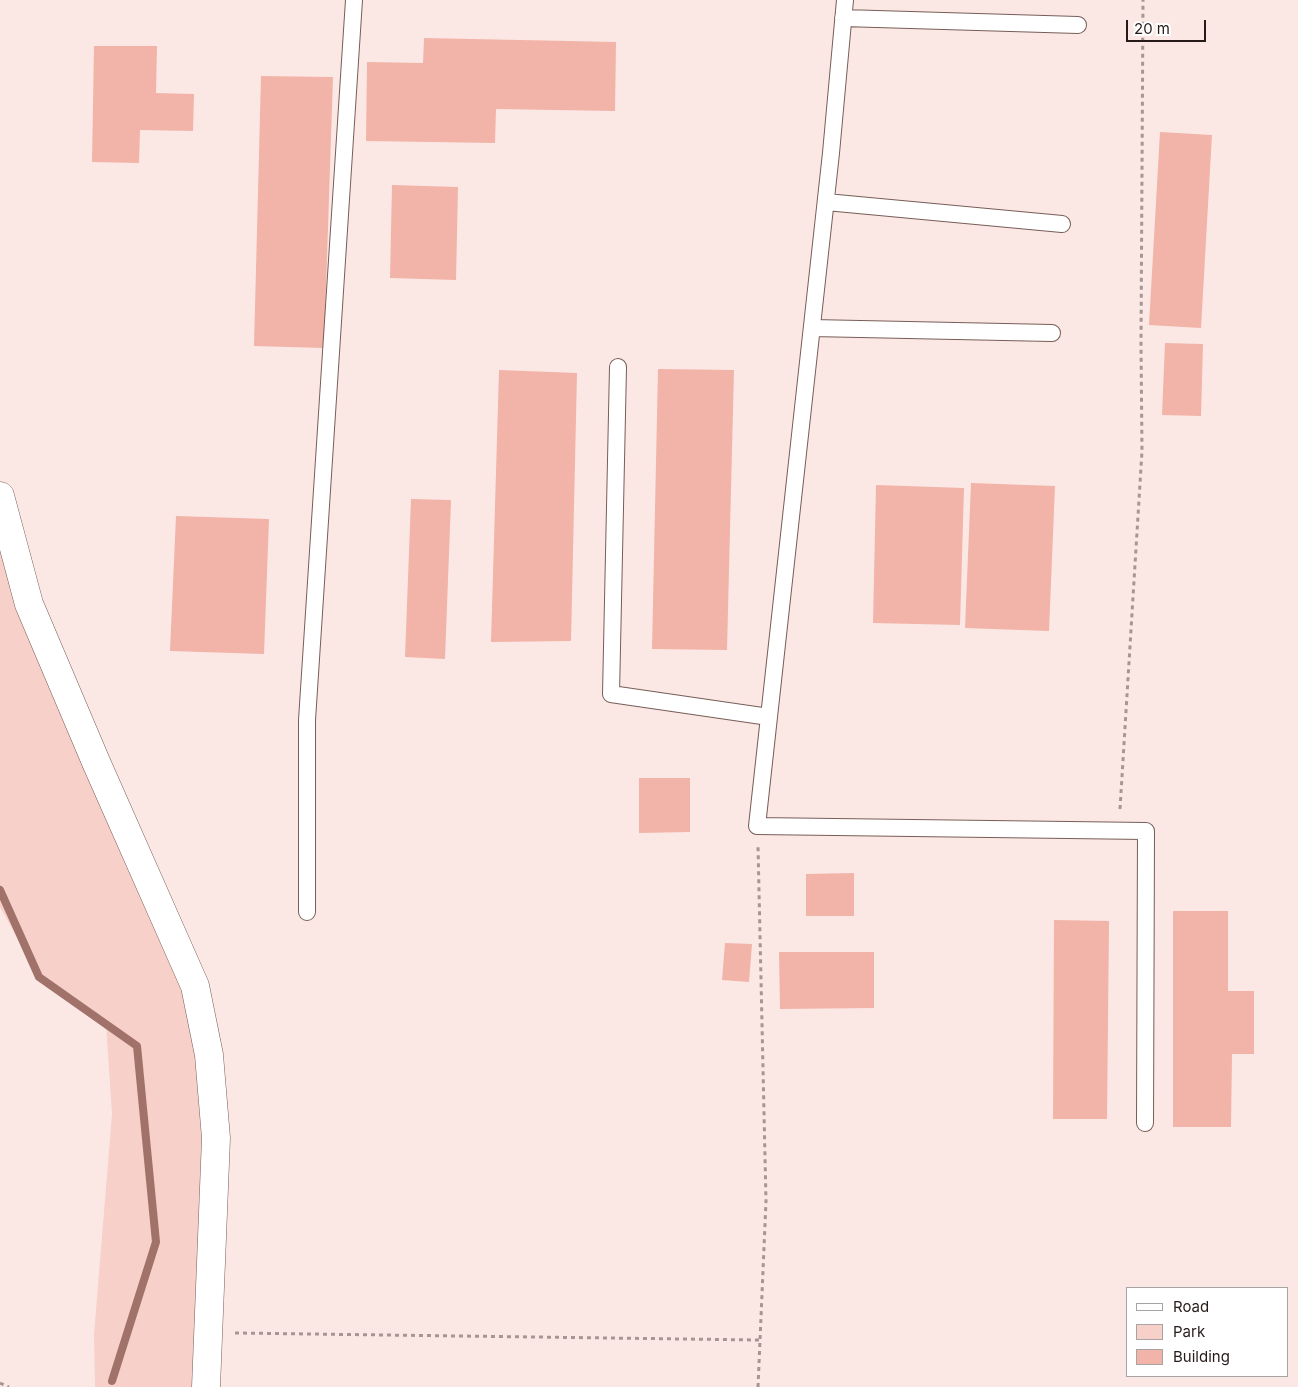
<!DOCTYPE html>
<html>
<head>
<meta charset="utf-8">
<style>
  body { margin:0 }
  #map { position:relative; width:1298px; height:1387px; overflow:hidden; background:#fbe8e4; font-family:Inter,sans-serif }
  canvas { display:block }
  .legend { position:absolute; left:1126px; top:1287px; width:162px; height:90px; box-sizing:border-box; background:#fff; border:1px solid #a8a4a3; margin:0; padding:6px 9px; list-style:none; font-size:15px; color:#261b19 }
  .legend li { display:flex; align-items:center; gap:10px; height:25px }
  .legend b { width:25px; border:1px solid #a8a4a3 }
  .scale { position:absolute; left:1126px; top:20px; width:80px; height:22px; box-sizing:border-box; border:2px solid #261b19; border-top:0; padding-left:6px; font-size:15px; line-height:18px; white-space:nowrap; color:#261b19; -webkit-text-stroke:4px #fff; paint-order:stroke }
</style>
</head>
<body>
<div id="map">
<canvas width="1298" height="1387"></canvas>
<ul class="legend">
<li><b style="height:6px;background:#fff"></b>Road</li>
<li><b style="height:14px;background:#f7d0c9"></b>Park</li>
<li><b style="height:14px;background:#f2b3a8"></b>Building</li>
</ul>
<div class="scale">20 m</div>
</div>
<script>
const c = document.querySelector('canvas').getContext('2d');
c.lineJoin = 'round';
function fillPath(path, color) {
  c.fillStyle = color;
  c.fill(path, 'evenodd');
}
function shape(rows) {
  const path = new Path2D();
  for (const r of rows) {
    path.moveTo(r[0], r[1]);
    for (let i = 2; i < r.length; i += 2) path.lineTo(r[i], r[i + 1]);
  }
  return path;
}
function stroke(path, color, width, dash) {
  c.strokeStyle = color;
  c.lineWidth = width;
  c.lineCap = dash ? 'butt' : 'round';
  c.setLineDash(dash || []);
  c.stroke(path);
}
fillPath(shape([
  [0,496,209,1055,206,1387,95,1387,94,1334,112,1114,106,1024,39,977,0,907]
]), '#f7d0c9');
stroke(shape([
  [0,890,39,977,137,1046,156,1242,112,1381]
]), '#a0726a', 8);
fillPath(shape([
  [424,38,616,42,615,111,496,109,495,143,366,141,367,62,423,63],
  [94,46,157,46,156,93,194,94,193,131,140,130,139,163,92,162],
  [261,76,333,77,324,348,254,346],
  [1160,132,1212,135,1201,328,1149,325],
  [392,185,458,187,456,280,390,278],
  [1165,343,1203,344,1201,416,1162,415],
  [658,369,734,370,727,650,652,649],
  [499,370,577,373,571,641,491,642],
  [971,483,1055,486,1049,631,965,628],
  [876,485,964,488,960,625,873,623],
  [411,499,451,500,445,659,405,657],
  [176,516,269,519,264,654,170,651],
  [639,778,690,778,690,832,639,833],
  [854,873,854,916,806,916,806,874],
  [1173,911,1228,911,1228,991,1254,991,1254,1054,1232,1054,1231,1127,1173,1127],
  [1054,920,1109,921,1107,1119,1053,1119],
  [725,943,752,944,749,982,722,980],
  [779,952,874,952,874,1008,780,1009]
]), '#f2b3a8');
const lane = shape([
  [845,0,831,153,757,826,1146,831,1145,1123],
  [843,18,1078,25],
  [826,202,1062,224],
  [812,328,1052,333],
  [618,367,611,694,769,717],
  [307,912,307,720,354,0]
]);
const secondary = shape([
  [0,496,29,604,96,762,195,986,209,1055,216,1138,206,1387]
]);
stroke(lane, '#775d58', 18);
stroke(secondary, '#775d58', 29);
stroke(shape([
  [1120,809,1142,451,1141,344,1143,0],
  [235,1333,759,1340],
  [0,1383,9,1387],
  [758,1387,766,1201,758,846]
]), '#a69693', 3, [4, 4]);
stroke(lane, '#fff', 16);
stroke(secondary, '#fff', 28);
</script>
</body>
</html>
